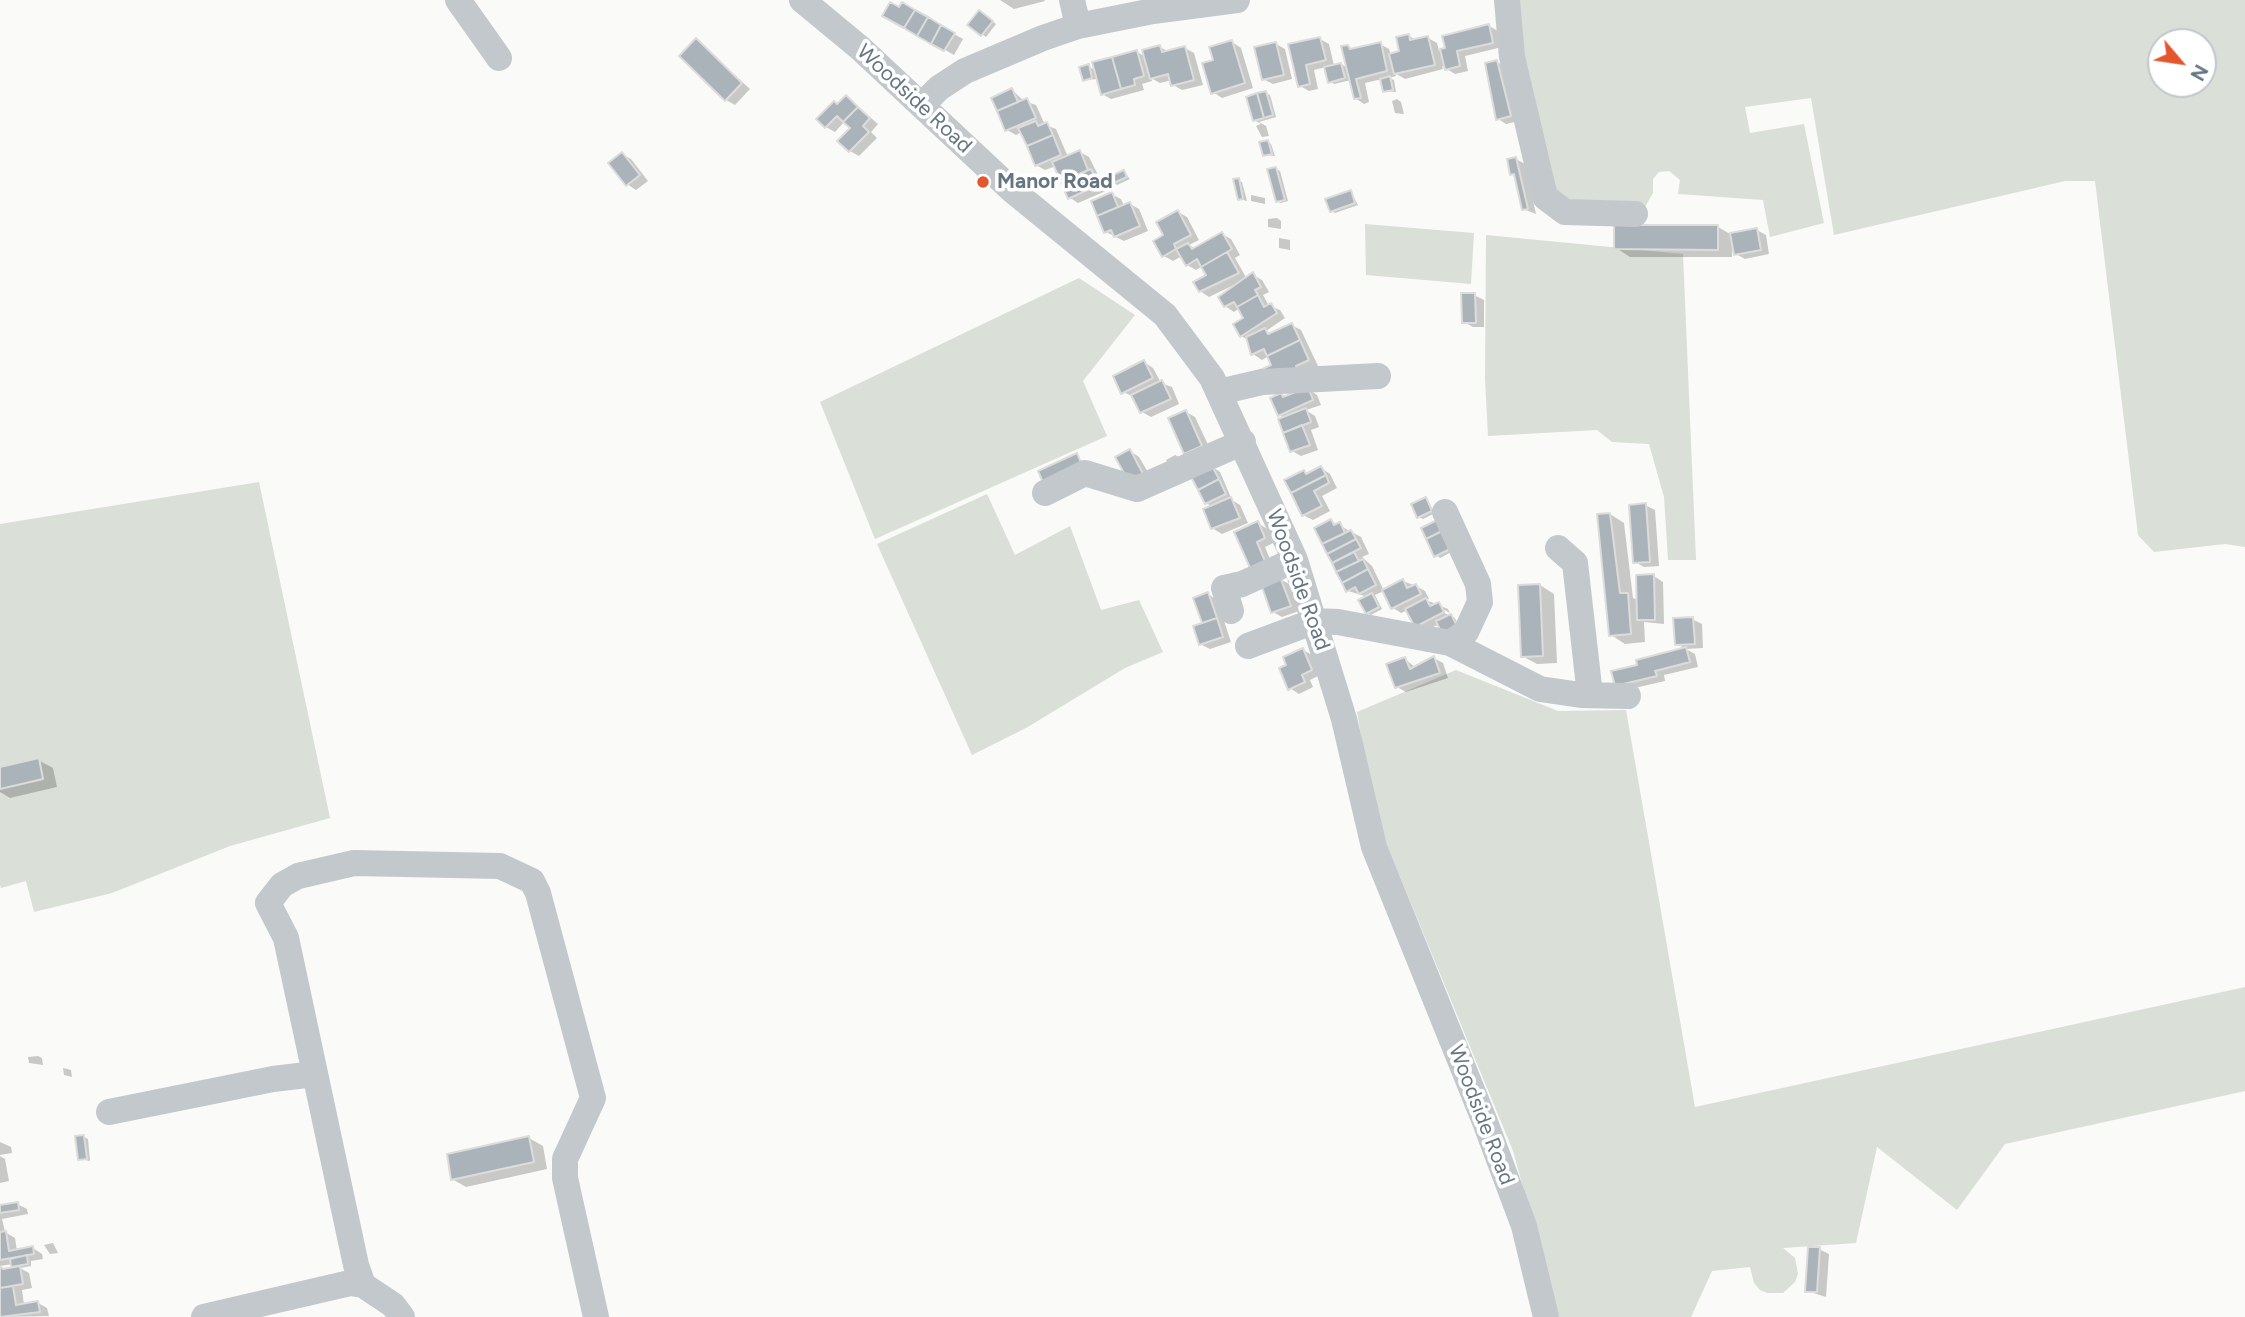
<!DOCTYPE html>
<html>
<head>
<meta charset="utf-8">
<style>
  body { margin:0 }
  #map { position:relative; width:2245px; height:1317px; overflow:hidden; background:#fafaf8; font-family:Figtree,sans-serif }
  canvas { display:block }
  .north { position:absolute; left:2147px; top:28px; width:70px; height:70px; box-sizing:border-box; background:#fff; border:2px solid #c1c8cd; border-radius:50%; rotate:119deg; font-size:19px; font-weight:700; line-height:28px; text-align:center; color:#657683 }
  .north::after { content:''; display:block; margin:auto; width:24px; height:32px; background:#e4572e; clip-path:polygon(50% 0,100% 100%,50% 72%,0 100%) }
</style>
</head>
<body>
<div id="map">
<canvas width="2245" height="1317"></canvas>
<div class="north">N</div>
</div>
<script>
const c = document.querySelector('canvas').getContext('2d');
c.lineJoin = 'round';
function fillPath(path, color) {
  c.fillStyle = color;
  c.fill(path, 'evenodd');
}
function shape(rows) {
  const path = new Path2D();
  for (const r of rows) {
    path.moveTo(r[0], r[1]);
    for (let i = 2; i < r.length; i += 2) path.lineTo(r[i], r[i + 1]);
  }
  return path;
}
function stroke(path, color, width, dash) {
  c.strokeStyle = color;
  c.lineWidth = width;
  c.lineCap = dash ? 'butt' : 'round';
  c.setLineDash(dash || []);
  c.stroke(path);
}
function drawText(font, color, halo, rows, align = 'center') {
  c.font = font + ' Figtree,sans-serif';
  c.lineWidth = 7;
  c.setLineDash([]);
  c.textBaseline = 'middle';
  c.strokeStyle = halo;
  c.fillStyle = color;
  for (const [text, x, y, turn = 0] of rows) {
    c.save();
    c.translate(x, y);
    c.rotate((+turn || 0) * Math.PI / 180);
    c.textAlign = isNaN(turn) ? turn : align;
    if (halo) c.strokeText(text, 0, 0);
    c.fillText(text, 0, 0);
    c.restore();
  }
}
fillPath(shape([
  [1520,0,2245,0,2245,547,2225,544,2154,552,2138,535,2095,181,2065,181,1834,235,1811,98,1745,107,1750,133,1804,124,1824,223,1770,237,1763,200,1678,194,1680,180,1669,171,1659,172,1653,179,1653,193,1645,207,1571,203,1552,195,1518,52],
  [2161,42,2203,42,2203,84,2161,84],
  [1365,224,1474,233,1471,284,1366,275],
  [1486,235,1683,254,1696,560,1668,560,1664,497,1649,444,1612,442,1597,430,1488,436,1485,379],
  [1079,278,1135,315,1083,381,1107,436,875,539,820,402],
  [259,482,330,818,230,846,112,893,34,912,26,881,1,888,0,885,0,524],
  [987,494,1015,555,1070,526,1101,610,1139,600,1163,652,1125,668,1026,728,972,755,877,544],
  [1456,670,1558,711,1626,710,1695,1107,2245,987,2245,1091,2005,1144,1957,1210,1877,1147,1856,1243,1783,1248,1795,1258,1798,1274,1795,1282,1783,1293,1767,1293,1760,1290,1754,1283,1750,1267,1712,1271,1691,1317,1559,1317,1513,1151,1375,816,1357,712]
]), '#dadfd7');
fillPath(shape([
  [1000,0,1044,0,1045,1,1014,9],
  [902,5,963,39,954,55,884,15,900,9],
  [983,14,996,24,986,37,969,25],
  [1489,26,1498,31,1502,47,1465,56,1468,71,1455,74,1442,66,1443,69,1405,79,1395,73,1396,76,1389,78,1394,80,1396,92,1384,91,1382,79,1365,83,1369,102,1364,104,1355,98,1351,80,1334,84,1330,81,1326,67,1314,70,1318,89,1309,91,1300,86,1290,46,1320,39,1329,44,1334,66,1341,64,1348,68,1348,46,1354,50,1380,44,1389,49,1391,55,1402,53,1409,36,1417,40,1428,38,1437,43,1439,51],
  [696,40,750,89,735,105,726,100],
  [1232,42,1241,48,1253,88,1222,98,1213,92,1215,61],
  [1276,44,1285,49,1292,79,1273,84,1263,79],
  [1160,47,1169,52,1185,48,1194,53,1203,85,1182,90,1173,85,1172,80,1160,83,1151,78,1152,81,1142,84,1144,90,1111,99,1102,94,1098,79,1085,80,1088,66,1096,71,1137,52,1146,57],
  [1497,62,1506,67,1519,121,1506,124,1497,118],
  [1012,90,1024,101,1036,105,1045,125,1056,129,1068,157,1080,152,1089,157,1106,191,1078,203,1069,197,1056,166,1045,170,1036,165,1022,132,1016,135,1007,130],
  [1266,93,1270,95,1276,117,1259,122,1266,126,1269,136,1262,137,1256,126,1261,124,1254,120],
  [846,97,878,124,871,132,877,138,859,156,850,151,852,128,845,121,835,132,826,127],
  [1397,99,1401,102,1404,114,1395,113,1392,101],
  [1267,141,1271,144,1275,156,1265,155],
  [622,154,631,159,648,181,636,190,627,184],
  [1516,159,1525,164,1536,214,1523,209,1516,176,1512,174],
  [1276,169,1280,171,1288,201,1281,203,1277,201],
  [1124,172,1130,179,1117,185,1113,182],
  [1238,180,1242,182,1247,201,1239,199],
  [1351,192,1358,205,1335,213,1331,211],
  [1111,194,1121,199,1124,206,1130,204,1139,209,1148,231,1124,241,1106,232,1093,202],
  [1251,195,1265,198,1265,204,1251,201],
  [1178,212,1187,217,1199,240,1189,245,1195,249,1222,234,1231,239,1240,255,1235,258,1247,279,1253,275,1262,280,1269,292,1263,295,1269,306,1280,310,1285,318,1266,331,1272,334,1291,325,1301,330,1318,366,1332,377,1274,365,1269,356,1262,360,1253,354,1248,340,1241,336,1246,319,1240,308,1234,312,1225,306,1236,284,1209,297,1200,291,1208,275,1203,266,1196,270,1187,265,1182,256,1173,261,1164,256,1165,236],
  [1277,218,1281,221,1281,229,1268,227,1268,219],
  [1718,227,1730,234,1757,230,1766,235,1769,254,1745,259,1736,254,1732,244,1732,257,1630,257,1616,248],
  [1279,238,1290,240,1290,250,1279,248],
  [1474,295,1484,300,1484,327,1473,327,1464,322],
  [1144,362,1153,368,1161,383,1172,387,1179,404,1151,417,1142,412,1134,397,1123,392],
  [1308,389,1317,395,1321,405,1306,410,1315,416,1319,427,1311,430,1318,450,1301,456,1292,451,1285,419,1279,415,1281,395,1286,398],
  [1186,412,1195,417,1211,451,1195,458],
  [1130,451,1139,457,1152,479,1117,458],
  [1175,455,1179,457,1170,469,1166,460],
  [1211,466,1220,472,1232,500,1240,505,1248,523,1222,534,1212,528,1213,507,1206,503],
  [1321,468,1330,474,1337,488,1322,496,1330,511,1313,520,1303,515,1304,472,1308,475],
  [1426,499,1435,513,1423,519,1419,517],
  [1645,505,1655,510,1659,566,1644,567,1635,562],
  [1610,514,1624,523,1633,598,1638,600,1654,576,1663,582,1664,624,1644,622,1645,642,1625,644,1611,635],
  [1331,521,1361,537,1369,554,1362,557,1372,566,1384,591,1403,581,1416,586,1425,591,1429,599,1426,600,1448,609,1450,613,1437,606,1436,609,1455,618,1460,629,1439,624,1425,631,1408,610,1401,613,1392,607,1384,591,1375,595,1382,609,1371,615,1367,613,1368,597,1348,591,1316,529],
  [1258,523,1267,529,1273,543,1265,547,1274,569,1252,569],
  [1423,529,1453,551,1440,558,1436,555],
  [1280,579,1289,584,1299,611,1282,617,1273,612],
  [1540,585,1554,594,1557,663,1537,664,1522,656],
  [1208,594,1217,600,1231,642,1210,649,1200,644],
  [1692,619,1702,624,1703,648,1686,649,1695,654,1698,667,1664,675,1665,681,1626,690,1617,685,1639,666,1686,649,1677,644],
  [1303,650,1312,655,1320,675,1310,680,1313,687,1299,694,1290,688],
  [1434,658,1443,663,1448,678,1406,692,1397,687,1405,659,1416,668],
  [38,760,53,768,57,787,10,798,0,792,0,769],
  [38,1056,42,1058,43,1065,29,1063,28,1057],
  [63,1068,71,1070,72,1077,64,1075],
  [84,1137,88,1139,90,1161,80,1159],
  [529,1138,543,1146,547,1169,466,1187,452,1179],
  [0,1142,11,1147,12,1153,0,1155],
  [0,1156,5,1159,9,1181,0,1183],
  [0,1204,17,1204,27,1209,28,1214,2,1219,5,1232,15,1238,17,1251,33,1248,42,1254,43,1259,31,1261,31,1266,20,1268,29,1273,32,1288,22,1290,24,1305,38,1303,47,1308,49,1316,0,1317,0,1270,13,1268,13,1264,0,1266],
  [53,1243,58,1253,50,1254,44,1245],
  [1819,1249,1829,1254,1826,1297,1807,1291]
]), '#0003');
const building = shape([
  [890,2,899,7,902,2,915,10,904,28,882,16,890,2],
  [915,10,928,17,917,36,904,28,915,10],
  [979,10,993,21,981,36,967,25,979,10],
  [928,17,941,25,931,44,917,36,928,17],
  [1489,24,1493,43,1457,51,1460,66,1445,70,1440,49,1445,48,1442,36,1489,24],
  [941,25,955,33,944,51,931,44,941,25],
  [1409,34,1410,40,1428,36,1435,65,1394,74,1389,54,1399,51,1396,37,1409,34],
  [1320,37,1326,60,1306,65,1310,84,1298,87,1288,44,1320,37],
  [696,38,742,83,725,101,679,56,696,38],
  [1232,40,1245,83,1211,94,1202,63,1213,60,1209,47,1232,40],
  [1276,42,1284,75,1262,80,1254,47,1276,42],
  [1381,42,1387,71,1356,79,1361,98,1354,99,1341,46,1348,45,1350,49,1381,42],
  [1160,45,1162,52,1185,46,1194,80,1171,86,1168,74,1150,79,1142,50,1160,45],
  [1137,50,1144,76,1134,79,1135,85,1121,89,1112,57,1137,50],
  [1112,57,1121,89,1101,95,1092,62,1112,57],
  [1497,60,1511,116,1496,120,1485,63,1497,60],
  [1341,63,1345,78,1328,83,1324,67,1341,63],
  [1089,64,1092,78,1083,81,1079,67,1089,64],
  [1390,76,1393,90,1383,92,1380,79,1390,76],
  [1012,88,1018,102,997,111,991,98,1012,88],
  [1266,91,1273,115,1264,118,1257,93,1266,91],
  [1257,93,1264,118,1253,121,1246,97,1257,93],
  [846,95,858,107,843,122,837,116,825,128,816,119,834,101,837,104,846,95],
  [1027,98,1036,118,1005,131,997,111,1027,98],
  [858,107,870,118,863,126,869,132,849,152,837,141,850,128,843,122,858,107],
  [1036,121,1038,126,1047,122,1053,135,1027,146,1018,128,1036,121],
  [1053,135,1061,155,1035,166,1027,146,1053,135],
  [1268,140,1272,154,1263,156,1259,142,1268,140],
  [1080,150,1088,170,1061,182,1052,162,1080,150],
  [622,152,640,175,626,186,608,163,622,152],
  [1516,157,1528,209,1522,210,1514,174,1510,175,1507,159,1516,157],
  [1276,167,1285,200,1276,202,1267,169,1276,167],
  [1091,169,1098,185,1068,199,1061,182,1091,169],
  [1124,170,1127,177,1111,184,1108,177,1124,170],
  [1239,178,1243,199,1238,200,1233,179,1239,178],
  [1351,190,1355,203,1330,212,1325,199,1351,190],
  [1112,192,1118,207,1097,216,1091,201,1112,192],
  [1130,202,1140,226,1114,237,1111,230,1104,233,1097,216,1130,202],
  [1178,210,1191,235,1174,244,1176,249,1162,257,1153,241,1163,235,1156,222,1178,210],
  [1614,225,1718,225,1718,250,1614,249,1614,225],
  [1757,228,1761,250,1734,255,1730,233,1757,228],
  [1222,232,1232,249,1201,267,1197,259,1186,266,1176,249,1188,243,1192,249,1222,232],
  [1227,252,1239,273,1199,292,1193,282,1206,275,1201,267,1227,252],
  [1253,272,1261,287,1255,290,1258,295,1237,307,1234,302,1224,307,1218,297,1253,272],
  [1461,293,1475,293,1476,323,1462,323,1461,293],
  [1258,295,1264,307,1271,303,1277,313,1240,337,1233,324,1243,318,1237,307,1258,295],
  [1292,323,1300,340,1267,356,1264,349,1251,355,1246,337,1265,328,1268,334,1292,323],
  [1300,340,1309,360,1296,366,1298,371,1258,371,1271,365,1267,356,1300,340],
  [1144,360,1153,378,1121,394,1113,376,1144,360],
  [1162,380,1171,399,1140,413,1131,395,1162,380],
  [1308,387,1313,400,1278,416,1270,398,1281,393,1283,397,1308,387],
  [1306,408,1311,422,1283,433,1278,419,1306,408],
  [1186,410,1202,446,1184,454,1168,418,1186,410],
  [1302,425,1310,445,1290,452,1283,433,1302,425],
  [1130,449,1143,474,1129,482,1115,457,1130,449],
  [1077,453,1083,468,1044,485,1038,471,1077,453],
  [1211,464,1219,479,1198,490,1190,475,1211,464],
  [1321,466,1326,475,1291,493,1284,480,1304,470,1306,474,1321,466],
  [1326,475,1329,483,1314,491,1322,506,1302,516,1291,493,1326,475],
  [1219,479,1226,494,1205,504,1198,490,1219,479],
  [1231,497,1240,518,1211,529,1203,509,1231,497],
  [1426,497,1432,511,1417,518,1411,504,1426,497],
  [1646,503,1650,562,1633,563,1629,505,1646,503],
  [1610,513,1620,593,1628,593,1631,634,1609,636,1597,514,1610,513],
  [1331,519,1334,525,1340,522,1345,533,1322,544,1314,528,1331,519],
  [1437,520,1442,531,1426,539,1421,528,1437,520],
  [1258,521,1265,538,1257,542,1266,564,1251,570,1234,532,1258,521],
  [1351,530,1356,539,1327,554,1322,544,1351,530],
  [1442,531,1450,549,1434,557,1426,539,1442,531],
  [1356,539,1361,548,1332,563,1327,554,1356,539],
  [1354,552,1359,561,1336,572,1332,563,1354,552],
  [1363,559,1368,569,1342,583,1336,572,1363,559],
  [1368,569,1376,585,1359,594,1355,587,1346,592,1342,583,1368,569],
  [1654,574,1655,620,1637,620,1636,575,1654,574],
  [1280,577,1291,606,1271,613,1261,584,1280,577],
  [1403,579,1407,588,1416,584,1421,594,1391,609,1382,590,1403,579],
  [1540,584,1543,656,1521,657,1518,585,1540,584],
  [1208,592,1217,618,1202,623,1193,598,1208,592],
  [1372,593,1379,607,1366,614,1358,600,1372,593],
  [1426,598,1430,606,1439,602,1444,612,1415,627,1405,609,1426,598],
  [1451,614,1457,626,1442,634,1436,621,1451,614],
  [1693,617,1695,644,1675,645,1673,618,1693,617],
  [1217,618,1223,637,1199,645,1193,626,1217,618],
  [1686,647,1690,662,1655,671,1657,676,1615,686,1611,671,1637,665,1636,660,1686,647],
  [1303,648,1312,670,1302,675,1305,682,1288,690,1279,668,1286,665,1283,657,1303,648],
  [1434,656,1440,673,1395,688,1386,664,1405,657,1410,669,1434,656],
  [39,758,43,779,0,789,0,767,39,758],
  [84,1135,87,1159,78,1160,75,1136,84,1135],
  [529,1136,534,1162,451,1180,447,1154,529,1136],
  [18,1202,19,1210,0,1213,0,1205,18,1202],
  [6,1231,9,1251,33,1246,34,1254,0,1260,0,1232,6,1231],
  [1808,1247,1820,1247,1817,1292,1805,1292,1808,1247],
  [27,1255,28,1264,11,1267,10,1259,27,1255],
  [0,1266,3,1269,20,1266,23,1284,0,1288,0,1266],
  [13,1286,16,1305,38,1301,40,1312,0,1317,0,1288,13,1286]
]);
fillPath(building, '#aab3b9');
stroke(building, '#dcdcda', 2);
stroke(shape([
  [458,0,499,58],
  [802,0,860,48,1013,191,1165,315,1212,378,1295,560,1344,719,1374,847,1485,1122,1524,1226,1546,1317],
  [1072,0,1078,26],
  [1507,0,1512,57,1545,197,1565,212,1635,214],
  [922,105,939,88,965,71,1043,38,1078,26,1153,11,1237,0],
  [1219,392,1262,382,1378,376],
  [1045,493,1085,473,1137,489,1243,442],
  [1445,512,1478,584,1480,602,1466,632,1450,643],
  [1558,548,1575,563,1590,695],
  [1231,611,1224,588,1242,584,1295,560],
  [1248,646,1315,621,1338,622,1450,643,1540,689,1581,695,1628,696],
  [109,1112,273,1079,315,1074],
  [204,1317,350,1283,363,1285],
  [402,1317,393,1305,363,1285,356,1265,286,938,268,903,282,885,298,876,354,863,500,866,532,881,538,893,593,1098,565,1159,565,1178,596,1317]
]), '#c3c8cc', 26);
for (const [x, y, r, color] of [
  [983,182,7,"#e4572e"]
]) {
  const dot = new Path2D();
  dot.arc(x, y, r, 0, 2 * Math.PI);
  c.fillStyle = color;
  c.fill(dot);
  stroke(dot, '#fff', 2.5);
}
drawText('21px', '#657683', '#fff', [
  ["Woodside Road",914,99,43],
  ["Woodside Road",1298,580,70],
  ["Woodside Road",1481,1115,69]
]);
drawText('bold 21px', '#657683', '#fff', [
  ["Manor Road",997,182]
], 'left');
</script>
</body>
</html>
